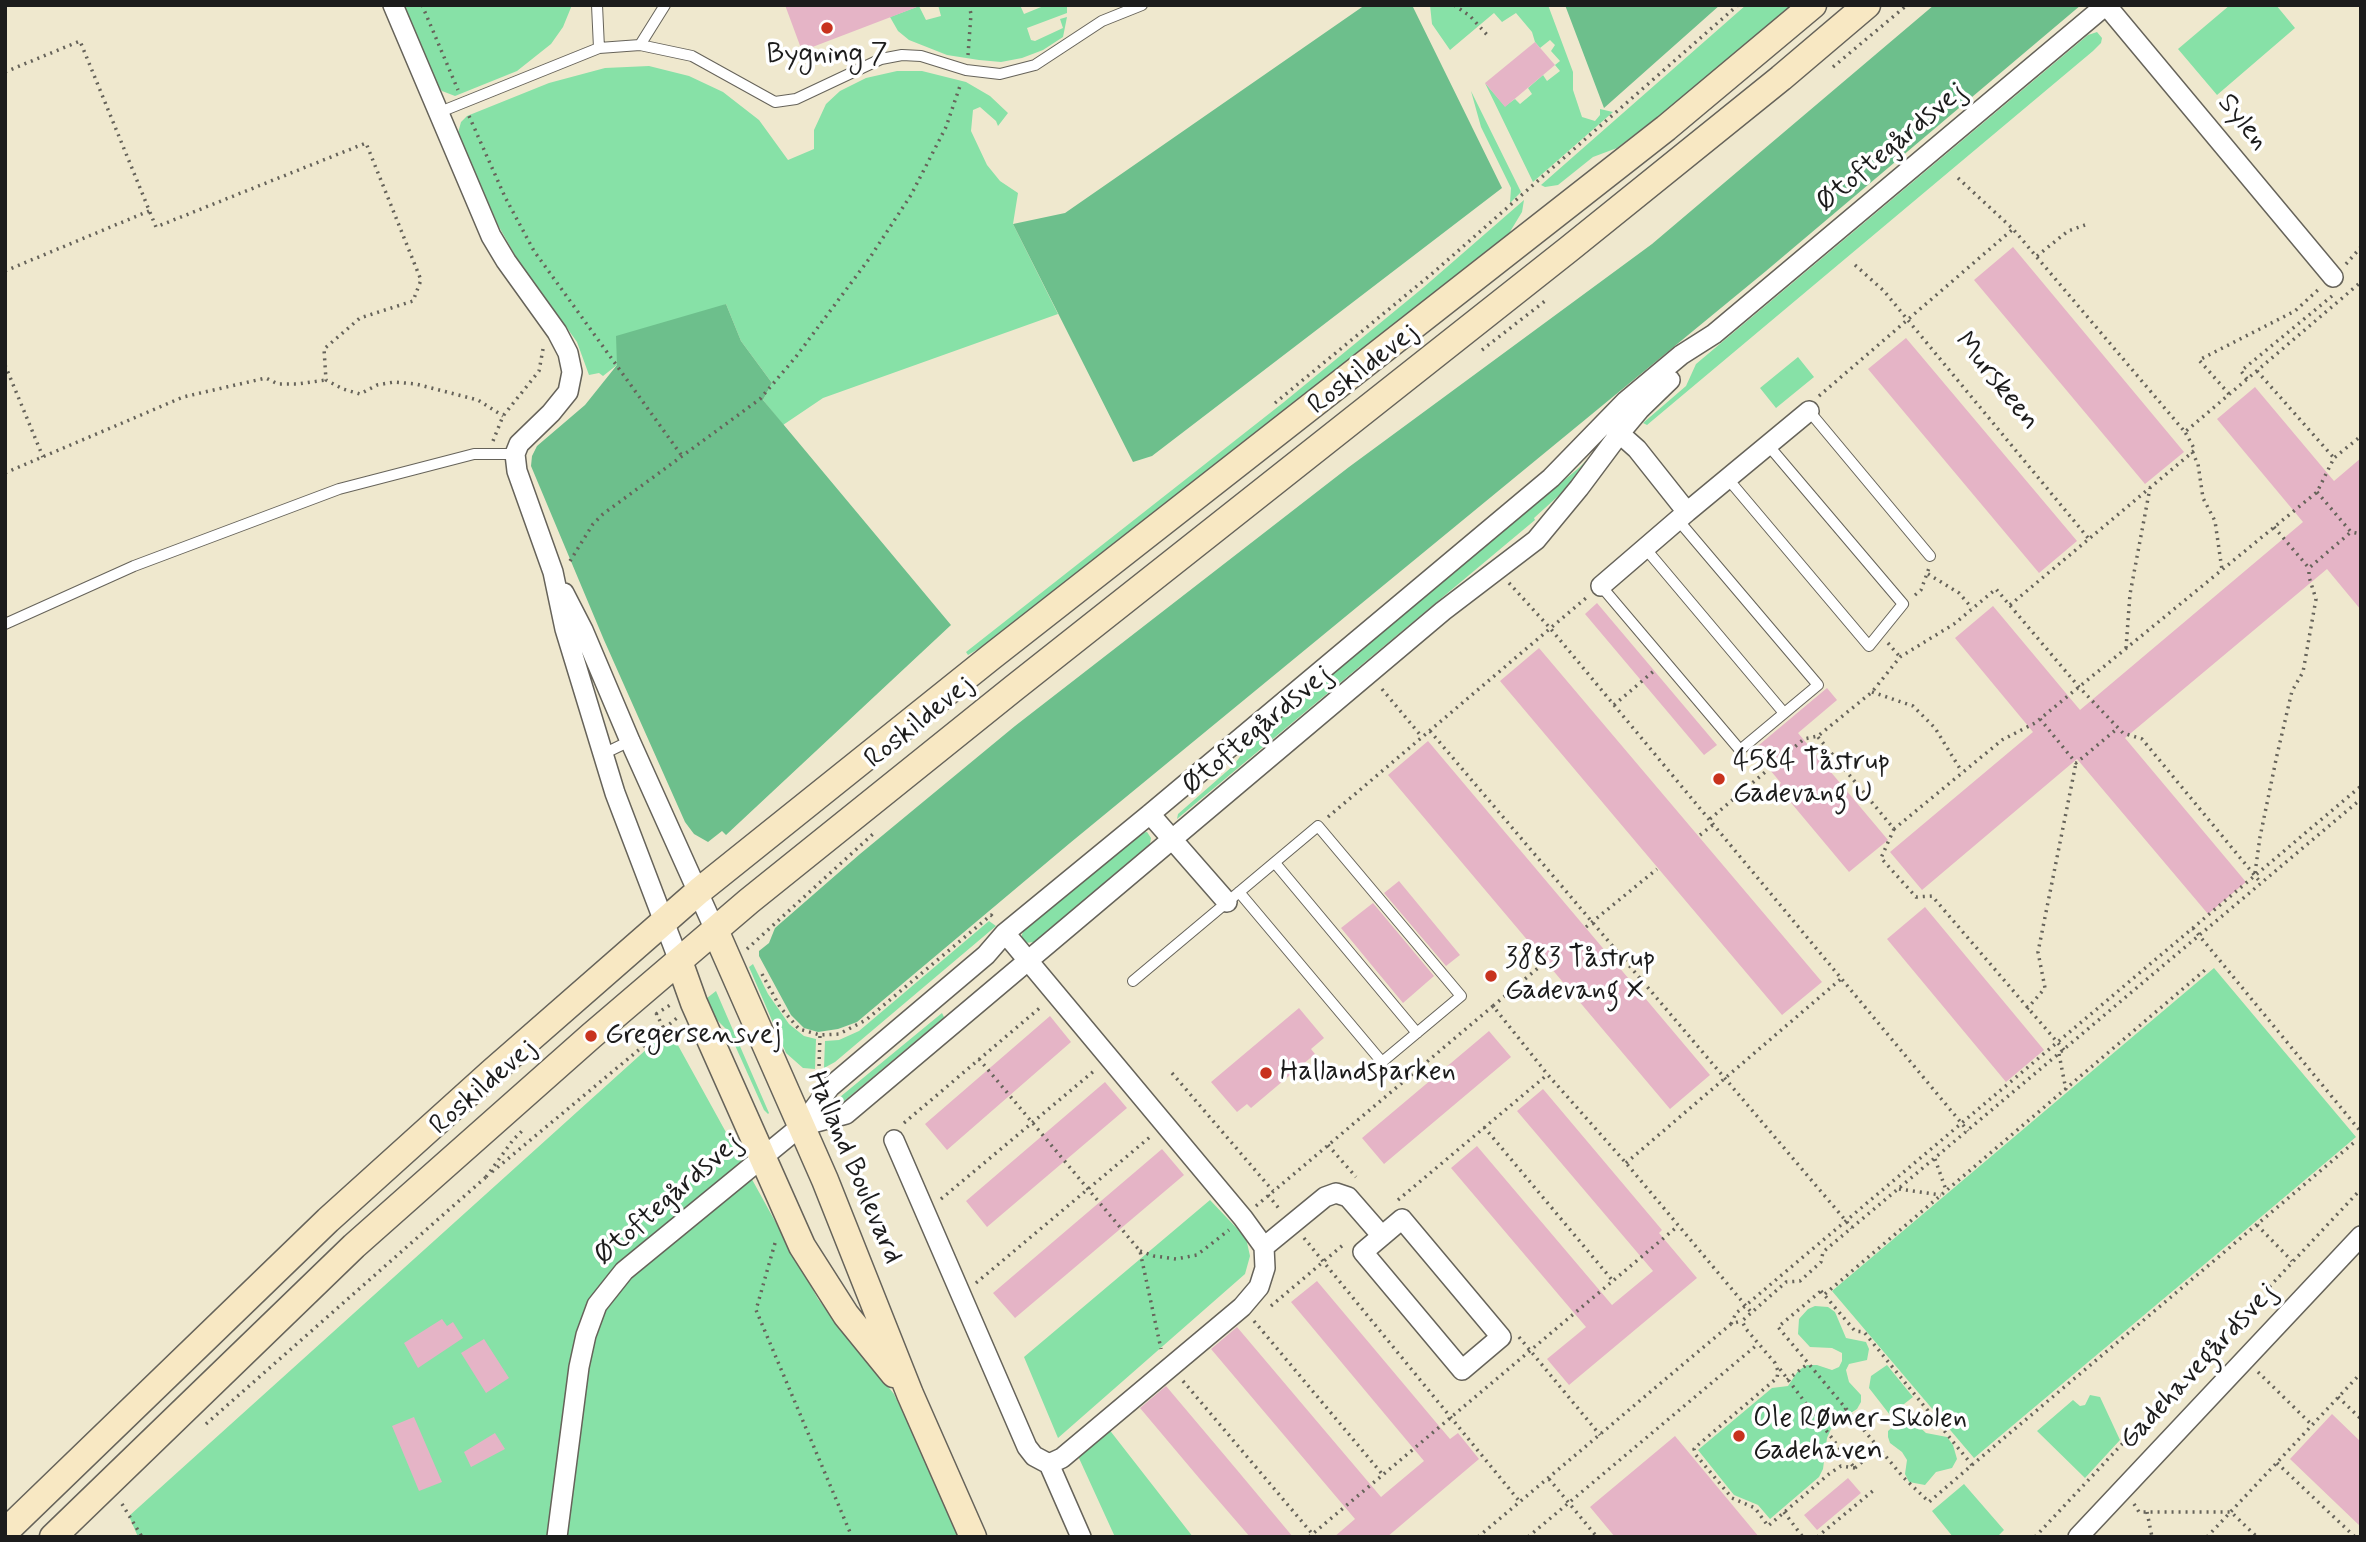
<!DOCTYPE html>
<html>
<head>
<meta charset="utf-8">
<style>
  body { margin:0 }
  #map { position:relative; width:2366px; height:1542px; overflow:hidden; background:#efe8ce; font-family:Mynerve,sans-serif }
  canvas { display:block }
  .frame { position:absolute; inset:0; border:7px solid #1c1c1c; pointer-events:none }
</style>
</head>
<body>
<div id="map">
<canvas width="2366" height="1542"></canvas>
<div class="frame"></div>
</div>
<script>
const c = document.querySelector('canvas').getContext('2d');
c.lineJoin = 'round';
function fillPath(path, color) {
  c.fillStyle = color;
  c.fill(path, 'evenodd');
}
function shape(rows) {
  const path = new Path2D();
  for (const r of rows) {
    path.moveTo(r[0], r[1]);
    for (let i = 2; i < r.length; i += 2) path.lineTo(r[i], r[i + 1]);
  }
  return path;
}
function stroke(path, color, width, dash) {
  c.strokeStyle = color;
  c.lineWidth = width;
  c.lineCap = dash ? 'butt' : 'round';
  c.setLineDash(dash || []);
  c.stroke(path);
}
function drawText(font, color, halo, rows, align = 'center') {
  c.font = font + ' Mynerve,sans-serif';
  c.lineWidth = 7;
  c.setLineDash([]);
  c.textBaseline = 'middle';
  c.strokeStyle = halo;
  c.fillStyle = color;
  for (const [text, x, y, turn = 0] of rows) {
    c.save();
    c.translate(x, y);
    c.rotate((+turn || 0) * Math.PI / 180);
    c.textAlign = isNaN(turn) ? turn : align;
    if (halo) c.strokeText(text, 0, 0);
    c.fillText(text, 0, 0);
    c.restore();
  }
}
fillPath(shape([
  [403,5,572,5,563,27,551,44,517,71,455,96,442,91,437,85],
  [938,5,1020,5,1024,14,1046,5,1067,5,1067,13,1027,28,1031,40,1035,41,1063,28,1060,19,1067,17,1063,37,1043,50,1022,58,1001,62,979,60,947,55,909,40,898,31,890,17,919,6,926,20,941,16],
  [1430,5,1548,5,1573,72,1573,90,1582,117,1595,121,1600,115,1600,109,1613,112,1533,182,1485,83,1505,106,1515,99,1520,104,1532,94,1528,88,1543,75,1547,81,1560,71,1555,65,1560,61,1551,51,1555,45,1550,40,1540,48,1535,42,1532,32,1516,13,1502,22,1494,13,1450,50,1432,24],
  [1746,5,1793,5,1664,112,1617,148,1593,157,1558,185,1545,187,1541,185],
  [2230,5,2276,5,2295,28,2217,95,2178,49],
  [2097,32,2102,38,2101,43,2093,51,1647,425,1643,423,1686,386,1696,364,2088,35],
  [649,66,689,76,723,92,759,120,788,160,814,149,814,130,826,104,840,91,866,78,897,71,922,71,966,82,990,96,1008,113,998,126,996,121,980,107,973,110,971,131,987,165,1000,181,1018,193,1013,224,1058,314,823,398,783,425,763,400,772,383,741,341,726,304,617,365,603,376,599,373,589,375,577,342,516,257,498,225,458,133,461,122,467,116,549,83,605,68],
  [1471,91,1521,192,1510,203,1511,188,1481,127],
  [1524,200,1522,212,1508,235,1435,294,1007,632,968,655,966,652,1284,402,1424,287],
  [1798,357,1814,377,1776,408,1760,388],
  [1596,450,1566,489,1534,518,1535,520,1177,819,1178,814,1234,765,1254,737,1580,467],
  [1147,832,1151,838,1150,844,1034,942,1025,943,1021,939,1023,931,1140,833],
  [989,921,996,926,835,1062,824,1068,825,1041,839,1040,859,1031],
  [753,964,768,994,789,1024,804,1036,816,1039,815,1069,803,1068,786,1053,749,967],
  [2214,968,2356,1137,1974,1458,1832,1291],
  [716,991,769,1113,768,1114,764,1110,729,1032,716,1019,707,998],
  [942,1013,944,1017,942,1019,843,1102,840,1097],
  [669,1029,818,1299,894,1394,964,1537,138,1537,129,1516],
  [1210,1200,1246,1238,1250,1256,1245,1274,1058,1438,1024,1357],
  [1815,1306,1828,1307,1835,1312,1846,1338,1866,1342,1869,1349,1867,1360,1849,1364,1846,1370,1849,1382,1861,1395,1861,1402,1857,1409,1835,1423,1831,1429,1827,1438,1823,1469,1819,1477,1770,1519,1758,1505,1734,1495,1698,1450,1772,1388,1788,1386,1798,1371,1807,1365,1817,1365,1832,1370,1839,1367,1842,1361,1842,1353,1832,1348,1810,1347,1798,1334,1799,1319,1808,1309],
  [1887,1365,1913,1397,1890,1415,1869,1388,1871,1376],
  [2090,1395,2100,1397,2120,1440,2085,1478,2037,1431,2073,1400,2080,1406,2085,1405],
  [1903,1418,1912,1420,1926,1433,1947,1437,1953,1445,1957,1459,1952,1468,1936,1472,1925,1485,1909,1482,1905,1474,1907,1460,1902,1452,1890,1443,1888,1437,1888,1431],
  [1108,1428,1193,1537,1115,1537,1078,1456],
  [1964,1484,2004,1530,1997,1537,1953,1537,1932,1511]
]), '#87e1a7');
fillPath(shape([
  [1365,5,1412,5,1502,188,1152,456,1133,462,1013,224,1065,213],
  [1565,5,1720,5,1604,108],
  [1934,5,2081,5,1766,271,1070,843,857,1022,838,1029,818,1032,804,1028,791,1015,759,956,759,951,769,943,775,928,860,854,1015,726,1349,467,1652,244],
  [726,304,741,341,772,383,763,400,951,625,726,835,722,831,708,842,694,834,685,822,604,640,531,466,532,456,537,446,585,405,617,365,616,336]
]), '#6dbf8c');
fillPath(shape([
  [785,5,917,5,917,7,802,51],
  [1535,42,1555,65,1505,107,1485,83],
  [2013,247,2184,452,2145,484,1974,280],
  [1906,338,2077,541,2039,573,1868,369],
  [2255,387,2334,481,2361,458,2361,610,2327,569,2125,738,2246,882,2208,914,2077,759,1922,890,1890,852,2033,732,1955,638,1993,606,2080,710,2303,522,2217,419],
  [1597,603,1717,745,1704,755,1585,614],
  [1539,648,1822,982,1782,1015,1500,681],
  [1827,688,1837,700,1798,733,1888,840,1849,872,1777,786,1781,783,1753,750],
  [1428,741,1710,1075,1670,1109,1388,775],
  [1399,881,1460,955,1446,966,1384,893],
  [1373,903,1434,976,1403,1003,1341,928],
  [1925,907,2044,1050,2006,1082,1887,939],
  [1299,1008,1324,1038,1311,1049,1315,1054,1251,1108,1247,1104,1237,1112,1211,1082],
  [1050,1016,1071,1042,947,1150,925,1124],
  [1489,1031,1511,1057,1384,1164,1362,1138],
  [1105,1082,1127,1108,987,1227,966,1201],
  [1543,1089,1662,1230,1659,1233,1697,1278,1569,1385,1547,1359,1586,1327,1451,1168,1477,1146,1612,1305,1653,1271,1517,1111],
  [1162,1149,1184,1175,1015,1318,993,1293],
  [1317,1281,1450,1439,1458,1433,1479,1459,1387,1537,1334,1537,1355,1519,1211,1349,1237,1327,1381,1497,1424,1461,1291,1302],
  [442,1319,447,1326,453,1322,463,1338,418,1368,404,1343],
  [484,1339,509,1378,486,1393,461,1353],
  [1166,1386,1237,1470,1293,1537,1250,1537,1199,1478,1140,1408],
  [2332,1414,2361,1442,2361,1527,2290,1459],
  [414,1417,442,1482,419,1491,392,1426],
  [495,1433,505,1449,471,1467,464,1452],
  [1675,1436,1759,1537,1615,1537,1590,1507],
  [1848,1478,1861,1493,1817,1530,1804,1515]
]), '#e5b4c6');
const lane = shape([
  [597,5,599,48],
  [640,45,665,5],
  [440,112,599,48,640,45,692,56,775,102,796,99,881,59,902,55,921,56,966,70,1000,74,1035,65,1102,21,1142,5],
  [1809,411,1930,556],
  [1728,479,1869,646,1903,604,1768,445],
  [1645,548,1784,713],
  [1601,586,1740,750,1818,685,1678,520],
  [5,624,134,566,339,489,474,454,515,454],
  [603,754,630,741],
  [1275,863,1417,1033],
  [1133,981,1318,826,1461,996,1382,1062,1239,892]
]);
const street = shape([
  [393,5,491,236,506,261,557,332,568,353,572,372,568,392,551,413,519,444,515,454,517,471,553,572,565,629,615,793,679,961],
  [2106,5,2333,277],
  [1610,425,1637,449,1687,512,1809,411],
  [1601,586,1687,512],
  [564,593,583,630,630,741,715,930],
  [1150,814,1227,902],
  [1005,933,1243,1218,1264,1247,1265,1268,1259,1287,1242,1307,1062,1458,1049,1464],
  [801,1126,846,1114,1443,611,1536,540,1579,488,1620,433,1640,409,1670,380],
  [894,1140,1027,1447,1034,1456,1049,1464,1081,1537],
  [1402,1219,1501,1337,1462,1370,1363,1252,1402,1219],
  [1264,1247,1325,1197,1336,1193,1348,1197,1382,1236],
  [557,1537,579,1367,586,1335,597,1305,624,1271,801,1126,830,1087,986,955,1005,933,1150,814,1551,478,1626,401,1681,355,1714,334,2106,5],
  [2078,1537,2361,1236]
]);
const secondary = shape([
  [715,930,825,1180,910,1394,973,1537],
  [679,961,694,1003,802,1246,846,1315,894,1374],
  [5,1532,328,1220,492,1072,699,891,991,657,1666,128,1813,5],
  [53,1537,354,1246,591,1036,749,901,1014,688,1569,249,1781,78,1867,5]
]);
stroke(lane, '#66635a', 12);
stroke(street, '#66635a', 22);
stroke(secondary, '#66635a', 29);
stroke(shape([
  [422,5,458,90],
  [1454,5,1470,16,1489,37],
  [968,55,971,14,969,5],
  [1833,67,1907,5],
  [5,72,80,41,156,227,366,143,421,280,413,301,360,318,324,349,326,380,343,389,360,394,377,385,394,382,416,384,478,400,503,416],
  [469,116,505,197,534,251,682,456],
  [1958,178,2013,229,2185,432,2361,282],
  [2037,256,2068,231,2085,225],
  [2346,264,2361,247],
  [1855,265,1884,291,1907,319,2089,539],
  [5,271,149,211],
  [1482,350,1545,301],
  [5,365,43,457],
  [2257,371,2334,458],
  [2247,379,2241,371,2332,296],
  [2229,394,2199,360,2295,311,2320,288],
  [1819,396,2013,229],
  [1275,403,1434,272,1738,5],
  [493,441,503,416,539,371,543,349],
  [2192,452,2198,464,2203,498,2215,521,2222,570],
  [5,473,183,397,266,378,278,384,298,384,326,380],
  [2317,492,2351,532,2361,534],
  [2274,527,2309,568,2351,532],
  [570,561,593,524,603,514,760,399,795,358,869,259,911,195,946,127,961,83],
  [1928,574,1959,593,1972,608],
  [1509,583,1550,628,1968,1131],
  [1915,595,1921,590,1929,568],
  [2010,605,2195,450,2185,432],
  [1888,643,1900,657],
  [2126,648,2130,594,2150,488],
  [1382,689,1422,737],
  [1872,692,1913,706,1935,728,1962,772],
  [1614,705,1655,670],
  [2040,719,2076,763,2118,728],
  [1430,731,1852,1228],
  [1818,737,1894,829,2002,740,2035,723,2317,492,2334,458,2361,436],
  [1328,817,1586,598],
  [1710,819,1804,739,1818,736,1872,692,1900,657,1954,624,1996,589,2079,687,2123,733,2142,739,2261,883],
  [1894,829,1881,858,1916,897,1932,896,2064,1050],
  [1700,835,1714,824],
  [2255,873,2260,837,2277,755,2292,691,2303,672,2316,599,2309,577,2309,568],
  [1586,927,1657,869],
  [2193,928,2361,1132],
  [747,949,873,834],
  [762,974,780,1007,799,1029,820,1035,839,1034,866,1020,991,915,995,919],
  [1493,1006,1544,963],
  [2027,1009,2045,988,2038,952,2076,763],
  [656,1013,664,1029],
  [656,1014,670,1005],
  [2059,1054,2066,1090],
  [979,1059,1140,1251,1161,1349],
  [819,1066,820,1035],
  [1172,1073,1273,1191],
  [904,1123,1042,1006],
  [1484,1127,1613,1281],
  [1328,1145,1356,1177],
  [1935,1159,1946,1190],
  [1626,1163,1842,978],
  [492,1172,677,1018],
  [486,1177,513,1140,524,1129],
  [1899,1189,1941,1195],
  [1268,1195,1281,1211],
  [941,1199,1094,1071],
  [1398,1200,1547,1075],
  [1256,1206,1493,1006,1548,1075,1626,1163,1751,1312],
  [2257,1225,2292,1261],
  [1304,1238,1520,1502],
  [775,1243,756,1310,852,1537],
  [1140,1251,1154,1256,1176,1259,1197,1255,1229,1230],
  [976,1283,1150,1137],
  [1821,1291,1855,1331,1864,1332,1972,1465,1929,1502,1903,1477,1778,1327,1821,1291],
  [1825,1294,2205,970],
  [1271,1306,1343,1245],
  [1254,1321,1383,1475],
  [1731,1324,1736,1313,1745,1306,2361,786],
  [1519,1337,1600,1435],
  [1780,1369,1853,1466],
  [2258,1372,2312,1425],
  [1787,1380,1809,1363],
  [1183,1381,1315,1537],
  [2338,1397,2361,1419],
  [206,1424,486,1177],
  [1823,1428,1847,1408],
  [2277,1463,2355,1537],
  [1972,1465,2357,1140],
  [1855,1468,1841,1466,1829,1474,1768,1526,1755,1508,1732,1498,1696,1455,1694,1449,1698,1445,1777,1378,1778,1371,1775,1363,1746,1329,1742,1321,1786,1282,1800,1281,1821,1262,1823,1252,2361,799],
  [1855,1468,1880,1447],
  [1549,1479,1597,1537],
  [122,1504,142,1537],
  [2134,1504,2139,1512,2231,1512,2257,1537],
  [1784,1512,1802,1536],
  [2147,1512,2152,1537],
  [1309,1537,1678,1226],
  [1478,1537,1731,1324,1741,1321],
  [1528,1537,1758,1344],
  [1817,1537,1874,1490],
  [2035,1537,2361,1189],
  [2207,1537,2361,1373]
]), '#66635a', 3.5, [2, 5]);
stroke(lane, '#fff', 10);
stroke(street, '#fff', 19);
stroke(secondary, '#f8e8c3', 26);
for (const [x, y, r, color] of [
  [827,28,7,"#c8321e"],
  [1719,779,7,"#c8321e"],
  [1491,976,7,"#c8321e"],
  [591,1036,7,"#c8321e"],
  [1266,1073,7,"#c8321e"],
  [1739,1436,7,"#c8321e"]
]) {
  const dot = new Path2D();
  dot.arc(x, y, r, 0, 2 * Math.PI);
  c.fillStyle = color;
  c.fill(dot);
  stroke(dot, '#fff', 2.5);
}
drawText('28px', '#1c1c1c', '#fff', [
  ["Bygning 7",827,56,"center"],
  ["4584 Tåstrup",1733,763],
  ["Gadevang U",1733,795],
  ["3883 Tåstrup",1505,960],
  ["Gadevang X",1505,992],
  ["Gregersensvej",605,1036],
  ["Hallandsparken",1280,1073],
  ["Ole Rømer-Skolen",1753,1420],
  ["Gadehaven",1753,1452]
], 'left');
drawText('28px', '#1c1c1c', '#fff', [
  ["Sylen",2242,123,51],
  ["Øtoftegårdsvej",1892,148,-40],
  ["Roskildevej",1364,370,-38],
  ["Murskeen",1996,382,51],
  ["Roskildevej",920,723,-39],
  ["Øtoftegårdsvej",1258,731,-40],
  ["Roskildevej",484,1088,-41],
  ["Halland Boulevard",853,1168,67],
  ["Øtoftegårdsvej",669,1200,-41],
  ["Gadehavegårdsvej",2199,1367,-47]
]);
</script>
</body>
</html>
